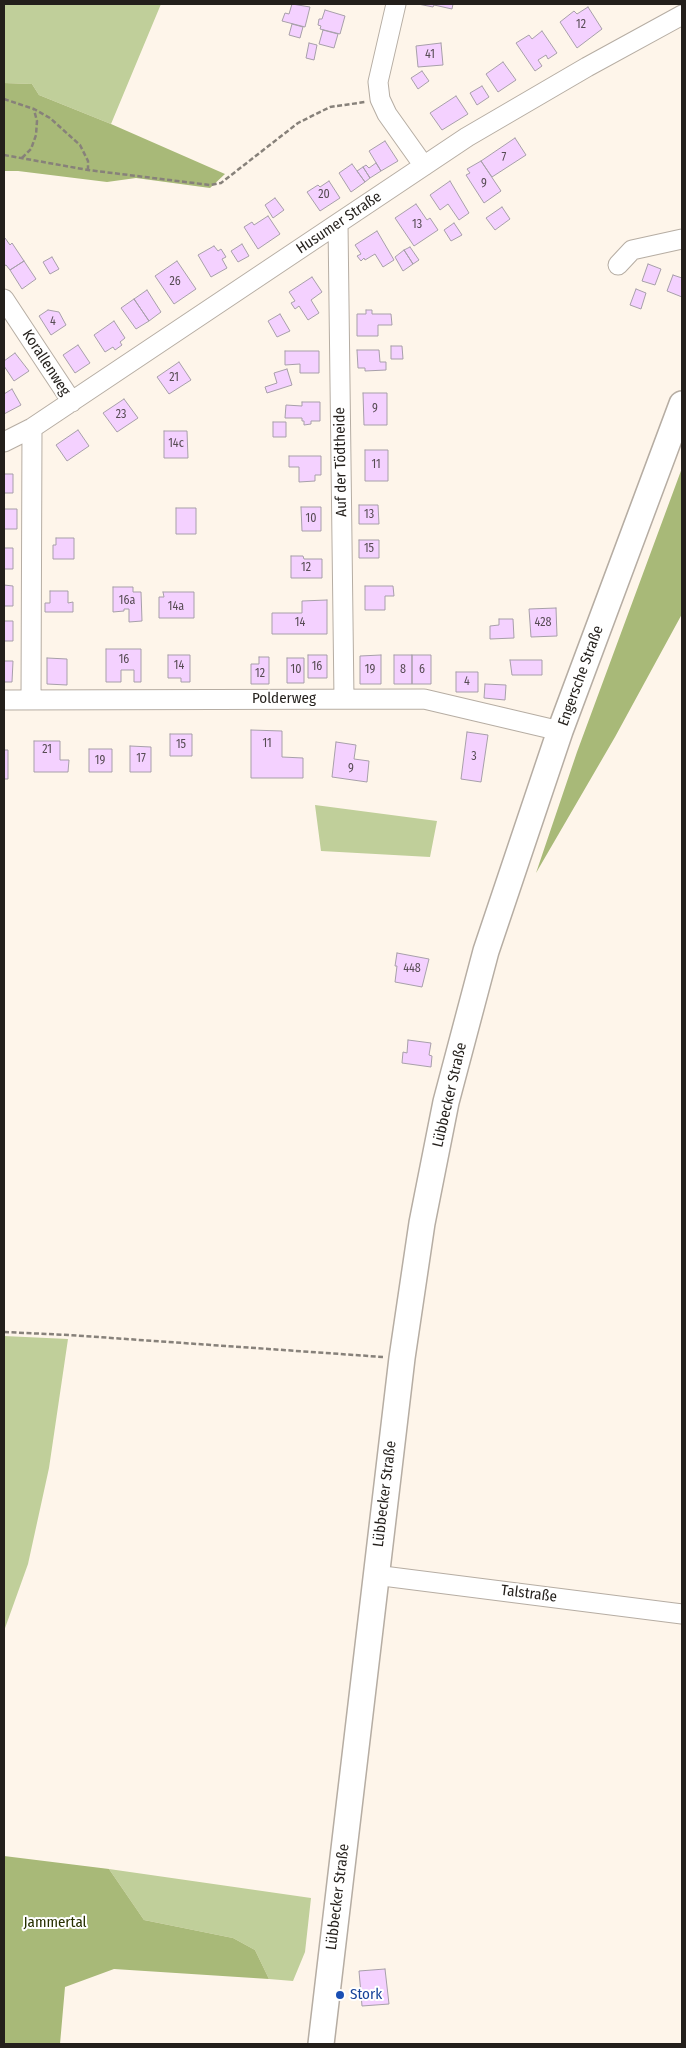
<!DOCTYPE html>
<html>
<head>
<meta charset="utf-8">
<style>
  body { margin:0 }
  #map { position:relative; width:686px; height:2048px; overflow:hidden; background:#fef5ea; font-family:"Fira Sans Condensed",sans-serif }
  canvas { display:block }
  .frame { position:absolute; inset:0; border:5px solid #231f1b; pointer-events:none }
</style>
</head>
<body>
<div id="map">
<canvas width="686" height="2048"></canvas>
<div class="frame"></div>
</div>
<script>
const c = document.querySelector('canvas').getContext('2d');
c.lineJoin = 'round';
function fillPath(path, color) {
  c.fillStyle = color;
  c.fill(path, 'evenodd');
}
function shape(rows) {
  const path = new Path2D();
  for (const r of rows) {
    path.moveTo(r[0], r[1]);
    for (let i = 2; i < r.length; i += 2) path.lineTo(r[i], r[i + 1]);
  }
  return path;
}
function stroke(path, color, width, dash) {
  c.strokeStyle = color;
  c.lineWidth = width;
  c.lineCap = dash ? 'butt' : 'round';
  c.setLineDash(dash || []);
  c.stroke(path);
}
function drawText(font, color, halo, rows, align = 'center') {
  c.font = font + ' "Fira Sans Condensed",sans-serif';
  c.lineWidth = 4;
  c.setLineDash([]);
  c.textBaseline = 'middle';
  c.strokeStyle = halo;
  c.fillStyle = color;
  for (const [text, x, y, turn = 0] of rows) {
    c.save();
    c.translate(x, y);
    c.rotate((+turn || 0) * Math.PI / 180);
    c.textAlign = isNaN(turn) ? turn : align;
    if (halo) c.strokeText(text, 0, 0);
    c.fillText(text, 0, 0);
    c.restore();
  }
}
fillPath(shape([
  [4,4,161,4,111,124,39,95,32,84,4,83],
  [315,805,437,821,430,857,321,851],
  [4,1336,68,1339,49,1468,28,1564,4,1631],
  [109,1869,311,1898,305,1952,293,1981,269,1979,255,1950,233,1938,144,1920]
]), '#c0cf9a');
fillPath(shape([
  [4,83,32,84,39,95,111,124,225,174,210,188,136,178,107,182,18,171,4,171],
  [682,468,682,614,615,737,536,873,577,752],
  [4,1856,109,1869,144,1920,233,1938,255,1950,269,1979,114,1969,65,1987,60,2044,4,2044]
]), '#a8b978');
const building = shape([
  [292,4,310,7,305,27,282,21,285,13,289,14,292,4],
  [418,4,453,4,452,9,434,5,433,7,418,4],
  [588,7,602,29,577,48,560,22,574,11,577,14,588,7],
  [325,10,345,16,340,34,320,29,321,26,318,25,319,19,322,19,325,10],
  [292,24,303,27,300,38,289,35,292,24],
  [323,30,338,34,334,48,319,44,323,30],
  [542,31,557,53,548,59,546,55,538,60,542,66,535,71,516,43,529,35,532,39,542,31],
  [309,43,317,45,314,60,306,58,309,43],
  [441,43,443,65,418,67,416,46,441,43],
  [503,62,516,80,498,92,486,74,503,62],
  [422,71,429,81,418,89,411,78,422,71],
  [482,86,489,97,477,105,470,93,482,86],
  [456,96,468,114,442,130,430,113,456,96],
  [515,138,526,155,492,177,481,161,515,138],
  [385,141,398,161,381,171,369,151,385,141],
  [481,161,501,191,484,203,466,175,470,173,467,169,481,161],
  [376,163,381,171,370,178,363,167,366,165,369,168,376,163],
  [352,164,365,182,351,192,339,173,352,164],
  [363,167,370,178,365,182,357,171,363,167],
  [329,181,340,198,320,211,307,192,318,185,320,187,329,181],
  [450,181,469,213,459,220,448,204,440,210,430,195,450,181],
  [275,198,284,210,273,218,265,205,275,198],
  [416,204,427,220,430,218,438,230,414,246,395,218,416,204],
  [502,207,510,219,495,230,486,218,502,207],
  [268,216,280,234,258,249,244,227,252,222,254,225,268,216],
  [454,223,462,235,451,241,444,230,454,223],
  [377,231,394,260,383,267,375,254,365,260,364,258,361,261,357,256,361,254,355,245,377,231],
  [4,238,5,238,10,245,12,243,24,261,10,270,6,265,4,266,4,238],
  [242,244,249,256,238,262,231,251,242,244],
  [214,246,218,251,221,249,226,257,222,259,227,268,211,277,198,255,214,246],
  [410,247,419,260,413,264,404,250,410,247],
  [404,250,413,264,403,271,395,257,404,250],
  [52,257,59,269,50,274,43,262,52,257],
  [24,261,36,279,22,289,10,270,24,261],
  [177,261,196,289,174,304,155,276,177,261],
  [648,264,661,269,655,285,642,281,648,264],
  [673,275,682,278,682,297,667,291,673,275],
  [312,277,322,292,311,300,319,313,308,320,299,306,295,309,291,303,295,301,289,292,312,277],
  [636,289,646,293,641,309,630,305,636,289],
  [147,290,161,312,149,321,134,299,147,290],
  [134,299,149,321,136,329,121,308,134,299],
  [48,310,59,312,66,325,51,335,39,316,48,310],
  [366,310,372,310,372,314,391,314,392,325,378,325,378,336,357,336,357,314,366,314,366,310],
  [280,314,290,331,277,337,268,321,280,314],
  [114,321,125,338,120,342,122,345,115,350,113,347,105,352,94,335,114,321],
  [78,345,90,363,75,373,63,355,78,345],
  [391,346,402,346,403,359,391,359,391,346],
  [357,350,379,350,380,362,386,362,386,370,365,371,365,368,358,368,357,350],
  [285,351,319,351,319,373,300,373,300,364,285,365,285,351],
  [15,353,29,371,14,381,4,366,4,361,15,353],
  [179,362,191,380,169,394,157,377,179,362],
  [287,369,292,385,267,393,265,387,277,383,274,373,287,369],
  [12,389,21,405,4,414,4,394,12,389],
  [363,393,387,393,387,425,364,425,363,393],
  [124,399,138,418,117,432,103,413,124,399],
  [302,402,320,402,320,421,311,421,311,424,304,425,304,421,302,421,302,418,285,418,286,405,302,406,302,402],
  [273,422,286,422,286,437,273,437,273,422],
  [78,430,89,446,67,461,56,445,78,430],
  [164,431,187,431,188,458,164,458,164,431],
  [365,450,388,450,388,481,365,481,365,450],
  [289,456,321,456,321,475,315,475,315,481,299,482,299,467,289,467,289,456],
  [4,474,13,474,13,493,4,493,4,474],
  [359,505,378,505,379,524,359,524,359,505],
  [301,507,321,507,321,531,302,531,301,507],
  [176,508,196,508,196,534,176,534,176,508],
  [4,509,17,509,17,529,4,529,4,509],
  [56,538,74,538,74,559,53,559,53,545,56,545,56,538],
  [359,540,379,540,379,558,359,558,359,540],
  [4,548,13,548,13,569,4,569,4,548],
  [291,556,303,556,304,559,322,559,322,578,291,578,291,556],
  [4,585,13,586,13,606,4,606,4,585],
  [365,586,393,586,394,596,385,596,385,610,365,610,365,586],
  [113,587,133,587,133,592,141,592,142,621,129,622,129,609,124,609,124,611,113,612,113,587],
  [50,591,68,591,68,603,73,602,73,612,45,612,45,603,50,603,50,591],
  [163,592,194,592,194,618,159,618,159,597,164,597,163,592],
  [327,600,327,634,272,634,272,613,302,613,302,601,327,600],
  [556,608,557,636,531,637,529,609,556,608],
  [499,619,513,619,514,638,490,639,490,626,499,625,499,619],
  [4,621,13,621,13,641,4,641,4,621],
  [106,649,141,649,141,682,134,682,134,670,121,670,121,682,106,682,106,649],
  [168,655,190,655,190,682,181,682,181,678,168,678,168,655],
  [308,655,327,655,327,678,308,678,308,655],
  [381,655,381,684,360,684,360,656,381,655],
  [394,655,412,655,412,684,394,684,394,655],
  [412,655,431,655,431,684,412,684,412,655],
  [259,657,269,657,269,684,251,684,251,664,259,664,259,657],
  [47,658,67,659,67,685,47,684,47,658],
  [287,658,304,658,304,683,287,683,287,658],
  [510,660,542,660,542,675,512,675,510,660],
  [4,661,13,661,12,682,4,682,4,661],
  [456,672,478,672,478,692,456,692,456,672],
  [485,684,506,685,505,700,484,698,485,684],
  [251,730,282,731,282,757,303,758,303,778,251,778,251,730],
  [467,732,488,735,481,782,461,779,467,732],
  [170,734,192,734,192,756,170,756,170,734],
  [34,741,60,741,60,760,69,760,68,772,34,772,34,741],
  [336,742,356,745,354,759,369,761,367,782,332,777,336,742],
  [130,746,151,747,151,772,130,772,130,746],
  [89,749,112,749,112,772,89,772,89,749],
  [4,750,8,750,8,779,4,779,4,750],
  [397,953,429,959,422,987,395,982,397,966,395,966,397,953],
  [408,1040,431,1043,429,1055,432,1056,431,1067,402,1063,403,1052,407,1053,408,1040],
  [385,1969,389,2004,362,2006,359,1971,385,1969]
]);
fillPath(building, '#f4d1ff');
stroke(building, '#a79fa9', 1);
const minor = shape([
  [396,4,378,82,380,99,387,114,424,166],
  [338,224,344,699],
  [618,265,632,250,682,239],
  [4,299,72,402],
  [4,442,32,428,467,137,587,67,682,15],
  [4,700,424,699,560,731],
  [31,700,32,428],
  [375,1575,682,1614]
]);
const major = shape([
  [321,2044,402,1358,422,1223,446,1102,486,951,560,731,682,404]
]);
stroke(minor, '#b6ada3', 21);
stroke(major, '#b6ada3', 28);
stroke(shape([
  [4,99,34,109,50,118,80,145,88,161,88,170],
  [4,155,88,170,210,185,221,183,298,123,330,107,365,102],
  [22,158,31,149,36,135,37,121,34,110],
  [4,1332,69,1335,383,1357]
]), '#87817a', 2.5, [5, 2.5]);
stroke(minor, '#fff', 19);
stroke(major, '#fff', 25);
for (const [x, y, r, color] of [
  [340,1995,5,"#1a4fb4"]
]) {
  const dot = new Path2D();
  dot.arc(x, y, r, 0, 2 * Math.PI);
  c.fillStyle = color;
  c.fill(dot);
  stroke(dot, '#fff', 2);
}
drawText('12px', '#574c54', null, [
  ["12",581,25],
  ["41",430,55],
  ["7",504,158],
  ["9",484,184],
  ["20",324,195],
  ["13",417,225],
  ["26",175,282],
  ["4",53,322],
  ["21",174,378],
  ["9",375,409],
  ["23",121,415],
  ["14c",176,444],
  ["11",376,465],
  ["13",369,515],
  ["10",311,519],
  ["15",369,549],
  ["12",306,568],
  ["16a",127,601],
  ["14a",176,607],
  ["14",300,623],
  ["428",543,623],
  ["16",124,660],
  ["14",179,666],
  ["16",317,667],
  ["10",296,670],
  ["19",370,670],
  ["8",403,670],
  ["6",422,670],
  ["12",260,674],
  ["4",467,682],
  ["11",267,744],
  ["15",181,745],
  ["21",47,750],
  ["3",474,757],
  ["17",141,759],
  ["19",100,761],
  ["9",351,769],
  ["448",412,969]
]);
drawText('15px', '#231f1b', '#fff', [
  ["Husumer Straße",339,223,-34],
  ["Korallenweg",46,363,57],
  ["Auf der Tödtheide",341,462,-91],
  ["Engersche Straße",581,676,-70],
  ["Polderweg",284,699],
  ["Lübbecker Straße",450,1095,-77],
  ["Lübbecker Straße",385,1494,-83],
  ["Talstraße",529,1594,7],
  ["Lübbecker Straße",338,1897,-83]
]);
drawText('15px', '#273000', '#fff', [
  ["Jammertal",55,1923]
]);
drawText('15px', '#164399', '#fff', [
  ["Stork",350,1995]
], 'left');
</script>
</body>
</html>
